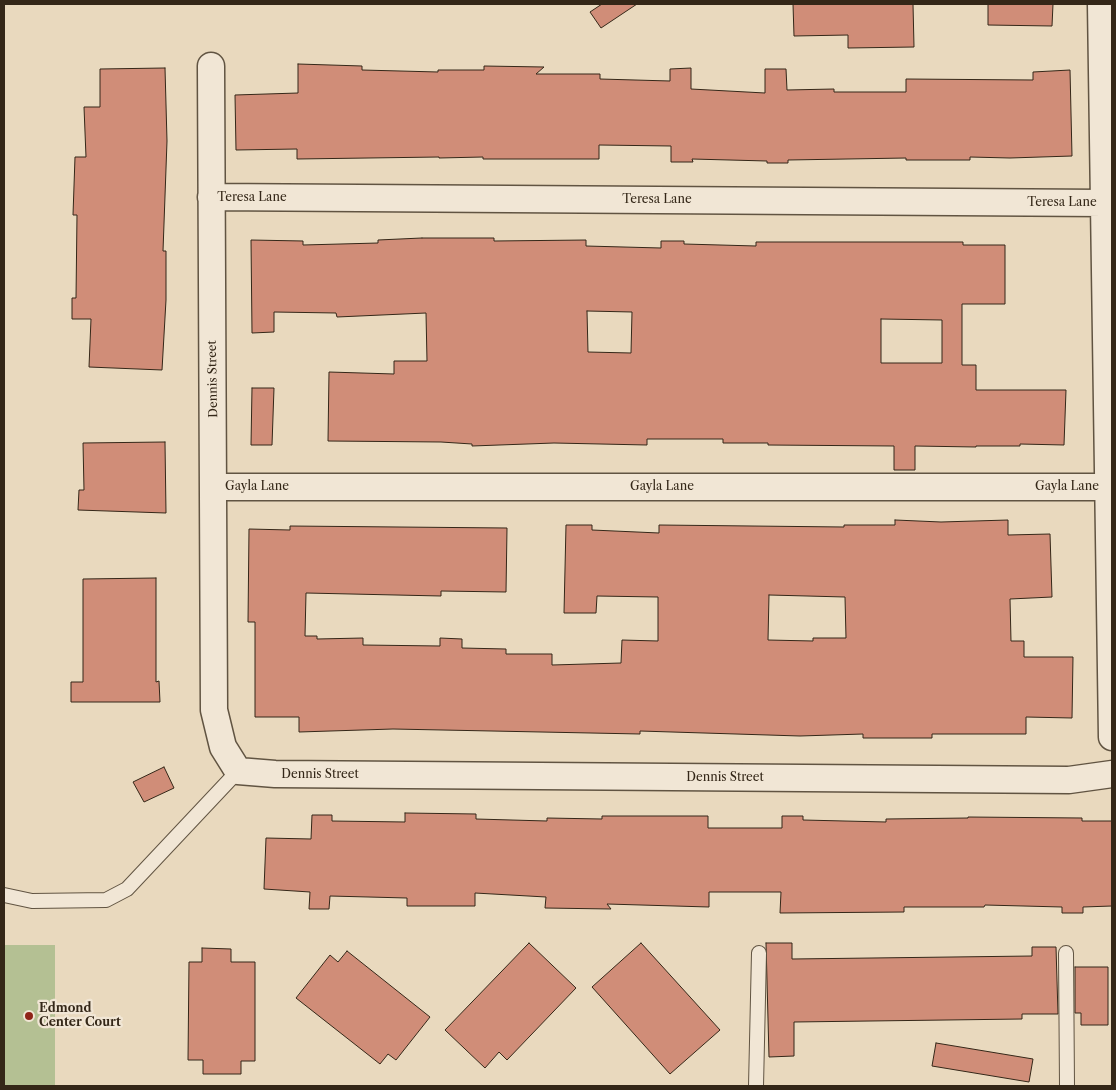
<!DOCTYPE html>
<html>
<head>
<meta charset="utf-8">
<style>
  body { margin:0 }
  #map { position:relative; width:1116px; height:1090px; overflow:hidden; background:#e9d9be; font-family:"Libre Caslon Text",serif }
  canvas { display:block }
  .frame { position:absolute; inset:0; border:5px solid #342718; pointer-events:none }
</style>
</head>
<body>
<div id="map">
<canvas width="1116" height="1090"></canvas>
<div class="frame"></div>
</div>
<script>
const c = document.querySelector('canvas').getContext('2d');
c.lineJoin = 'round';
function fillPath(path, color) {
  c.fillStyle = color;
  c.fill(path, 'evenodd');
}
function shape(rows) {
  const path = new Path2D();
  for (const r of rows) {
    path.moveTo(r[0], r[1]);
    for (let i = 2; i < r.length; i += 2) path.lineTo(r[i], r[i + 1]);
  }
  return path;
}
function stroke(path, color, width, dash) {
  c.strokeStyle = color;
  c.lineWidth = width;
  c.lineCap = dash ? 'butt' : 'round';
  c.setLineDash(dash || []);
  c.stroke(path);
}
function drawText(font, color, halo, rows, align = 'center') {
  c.font = font + ' "Libre Caslon Text",serif';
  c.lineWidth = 4.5;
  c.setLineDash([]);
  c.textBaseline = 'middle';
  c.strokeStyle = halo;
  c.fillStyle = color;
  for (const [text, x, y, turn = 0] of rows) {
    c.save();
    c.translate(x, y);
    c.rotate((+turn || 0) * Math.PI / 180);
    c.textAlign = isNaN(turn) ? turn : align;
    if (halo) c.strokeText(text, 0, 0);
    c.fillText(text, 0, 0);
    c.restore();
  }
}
fillPath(shape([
  [4,945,55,945,55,1086,4,1086]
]), '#b4c093');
const building = shape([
  [602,4,637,4,601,28,590,12,602,4],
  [793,4,913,4,914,47,848,48,848,35,794,36,793,4],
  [988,4,1053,4,1052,26,988,25,988,4],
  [298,64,362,66,362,70,438,72,438,70,484,70,484,66,544,67,536,74,600,74,600,79,670,81,670,69,691,68,691,89,765,93,765,69,786,69,787,90,834,89,834,92,906,92,906,79,1033,80,1033,72,1070,70,1072,156,1010,158,970,157,970,160,906,160,906,158,788,160,788,163,767,163,767,161,692,159,693,162,671,162,671,146,599,145,599,159,483,159,483,157,439,158,439,157,297,159,297,149,236,150,235,95,298,93,298,64],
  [165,68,167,141,163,251,166,251,166,300,162,370,89,367,91,319,72,319,72,298,76,298,77,215,73,215,75,157,86,157,84,107,100,107,100,69,165,68],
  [422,238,494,238,494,241,586,240,586,246,661,248,661,241,684,241,684,244,756,246,756,242,963,242,963,245,1005,245,1005,304,962,304,962,365,976,365,976,390,1066,390,1064,445,1020,444,1020,446,976,446,976,447,915,446,915,470,894,470,894,446,768,445,768,443,723,443,723,439,647,439,647,445,554,443,472,446,472,444,441,442,328,441,329,372,394,374,394,361,427,361,426,313,337,317,336,313,274,312,274,332,252,333,251,240,303,241,303,245,378,243,378,240,422,238],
  [587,311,632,312,631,353,588,352,587,311],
  [881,319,942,320,942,363,881,363,881,319],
  [252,388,274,388,272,445,251,445,252,388],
  [165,442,166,513,78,510,79,490,84,490,83,443,165,442],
  [895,520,941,522,1008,520,1008,535,1050,534,1052,597,1010,599,1011,641,1024,641,1024,657,1073,657,1072,718,1026,717,1026,734,932,734,932,738,863,738,863,734,800,736,640,731,640,734,393,729,299,732,299,717,255,717,255,622,248,622,249,529,290,530,290,526,507,528,506,592,441,591,441,596,306,593,305,636,317,636,317,639,363,638,363,645,440,646,440,638,462,639,462,648,506,649,506,654,552,654,552,665,621,663,622,640,658,641,658,597,597,596,596,613,564,613,566,525,592,525,592,530,659,533,659,525,844,527,844,525,895,525,895,520],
  [769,595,845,597,846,638,813,638,813,641,768,640,769,595],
  [156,578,156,682,159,681,160,702,71,702,71,682,83,682,83,579,156,578],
  [164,767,174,788,144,802,133,782,164,767],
  [405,813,476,814,476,819,547,821,547,818,602,819,602,816,708,816,708,828,782,828,782,816,803,816,803,820,886,822,886,819,968,818,968,817,1082,818,1082,821,1112,821,1112,906,1083,907,1083,913,1062,913,1062,907,985,905,984,907,904,907,904,912,780,913,781,892,709,892,709,907,607,904,611,909,545,908,546,897,475,893,475,906,407,906,407,898,330,896,329,909,309,909,310,892,264,889,266,838,311,839,312,815,332,815,332,821,405,822,405,813],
  [529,943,576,988,507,1060,499,1052,485,1068,445,1030,529,943],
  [641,943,720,1030,670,1074,592,987,641,943],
  [766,943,792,943,792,959,1032,956,1032,947,1056,947,1058,1014,1022,1014,1022,1019,794,1022,794,1056,769,1057,766,943],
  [202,948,231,949,231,962,255,962,255,1061,241,1061,241,1074,203,1074,203,1060,188,1060,189,962,202,962,202,948],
  [347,951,430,1017,396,1060,388,1054,380,1064,296,998,330,955,338,962,347,951],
  [1075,967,1108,967,1108,1025,1081,1025,1081,1013,1075,1013,1075,967],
  [936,1043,1033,1059,1029,1082,932,1066,936,1043]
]);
fillPath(building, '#d08d78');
stroke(building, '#342718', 1);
const service = shape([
  [4,895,32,901,106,900,127,889,238,771],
  [1066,953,1067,1086],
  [756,1086,759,953]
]);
const minor = shape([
  [1101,4,1112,737],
  [211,66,214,710,223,747,238,771,275,774,1069,780,1112,774],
  [211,197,1103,203],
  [214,487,1109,487]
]);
stroke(service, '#615442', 16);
stroke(minor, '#615442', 29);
stroke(service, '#f1e6d5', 14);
stroke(minor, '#f1e6d5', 26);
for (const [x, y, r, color] of [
  [29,1016,5,"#8f2418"]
]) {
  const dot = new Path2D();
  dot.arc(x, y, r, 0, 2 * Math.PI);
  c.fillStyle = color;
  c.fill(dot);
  stroke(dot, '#f1e6d5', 2);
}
drawText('12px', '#342718', '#f1e6d5', [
  ["Teresa Lane",252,198],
  ["Teresa Lane",657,200],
  ["Teresa Lane",1062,203],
  ["Dennis Street",213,379,-91],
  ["Gayla Lane",257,487],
  ["Gayla Lane",662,487],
  ["Gayla Lane",1067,487],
  ["Dennis Street",320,775],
  ["Dennis Street",725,778]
]);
drawText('bold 12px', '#342718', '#f1e6d5', [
  ["Edmond",39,1009],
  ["Center Court",39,1023]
], 'left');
</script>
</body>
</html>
